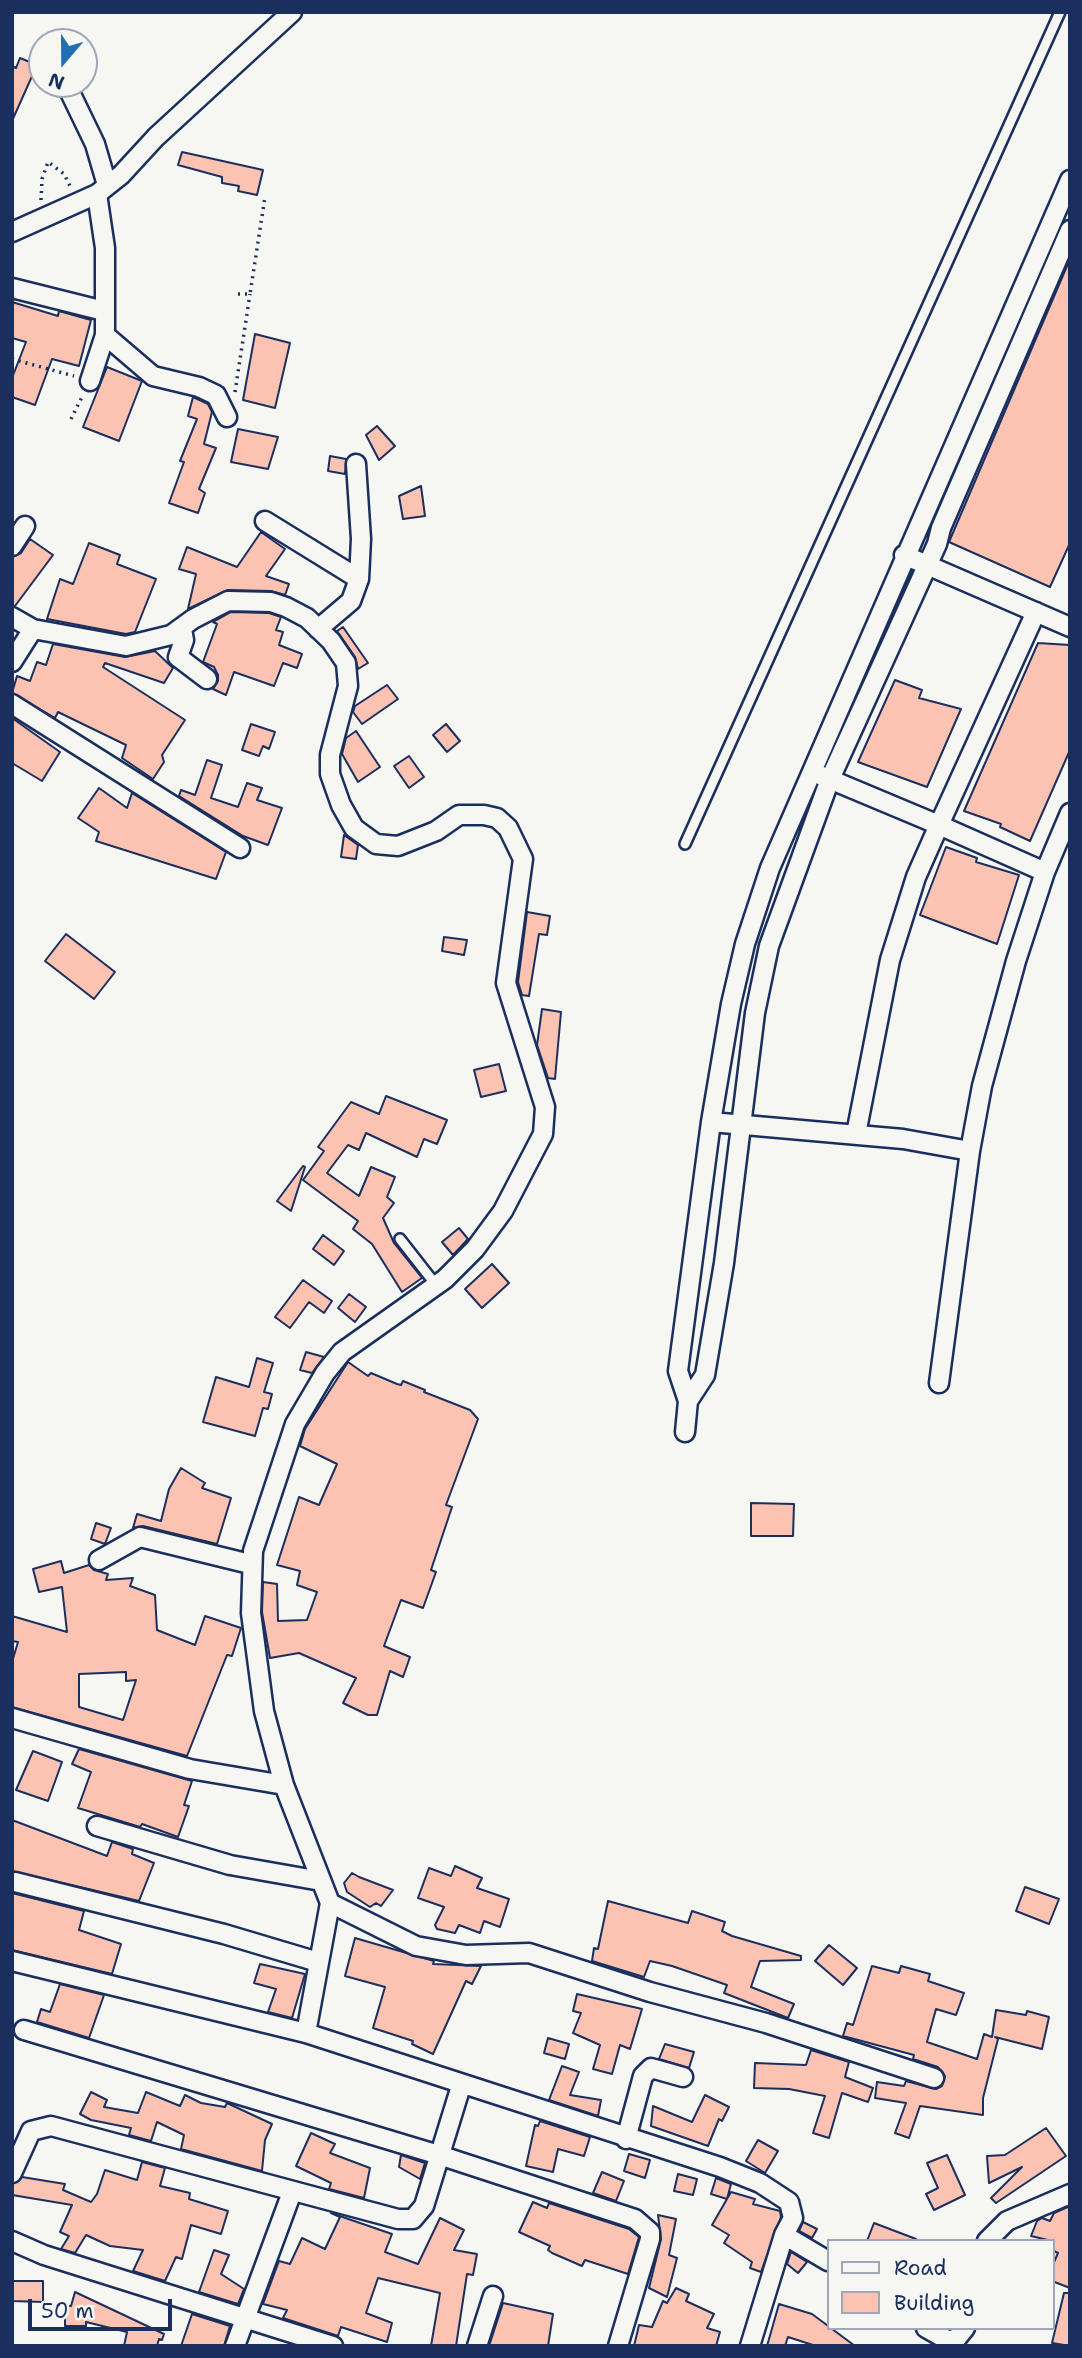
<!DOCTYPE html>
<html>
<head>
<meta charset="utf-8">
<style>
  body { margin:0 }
  #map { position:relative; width:1082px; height:2358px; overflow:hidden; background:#f6f6f2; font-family:"Shantell Sans",sans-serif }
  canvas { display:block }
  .frame { position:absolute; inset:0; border:14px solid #1b2f5e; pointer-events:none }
  .legend { position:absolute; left:827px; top:2239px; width:228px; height:91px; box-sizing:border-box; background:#f6f6f2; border:2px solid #9ea6b7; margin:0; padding:9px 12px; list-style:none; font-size:21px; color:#1b2f5e }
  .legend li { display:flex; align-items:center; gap:14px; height:35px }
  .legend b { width:35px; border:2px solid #9ea6b7 }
  .north { position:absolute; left:28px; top:28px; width:70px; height:70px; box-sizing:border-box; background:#f6f6f2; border:2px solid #9ea6b7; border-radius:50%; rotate:200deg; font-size:19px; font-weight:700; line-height:28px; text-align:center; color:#1b2f5e }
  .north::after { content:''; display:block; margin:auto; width:24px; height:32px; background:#1f6fb2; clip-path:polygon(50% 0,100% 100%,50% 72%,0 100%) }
  .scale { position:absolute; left:28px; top:2299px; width:144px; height:32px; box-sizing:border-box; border:4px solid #1b2f5e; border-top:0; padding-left:9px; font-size:21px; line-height:24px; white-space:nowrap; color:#1b2f5e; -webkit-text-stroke:5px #f6f6f2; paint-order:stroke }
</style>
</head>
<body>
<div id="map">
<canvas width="1082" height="2358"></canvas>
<div class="frame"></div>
<ul class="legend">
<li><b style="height:9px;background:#f6f6f2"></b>Road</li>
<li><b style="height:19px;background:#fcc3b2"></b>Building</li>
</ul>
<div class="north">N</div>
<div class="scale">50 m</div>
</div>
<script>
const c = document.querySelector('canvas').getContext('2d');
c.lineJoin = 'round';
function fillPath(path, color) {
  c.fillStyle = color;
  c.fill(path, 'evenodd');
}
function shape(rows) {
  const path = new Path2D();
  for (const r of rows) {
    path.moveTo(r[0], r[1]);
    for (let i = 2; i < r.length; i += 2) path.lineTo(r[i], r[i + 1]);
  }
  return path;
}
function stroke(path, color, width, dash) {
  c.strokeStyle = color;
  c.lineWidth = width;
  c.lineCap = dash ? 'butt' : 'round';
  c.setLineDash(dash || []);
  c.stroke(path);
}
const building = shape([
  [20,58,37,65,12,121,12,66,16,68,20,58],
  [182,152,263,170,257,195,238,191,239,186,222,183,222,177,178,165,182,152],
  [1070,259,1070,543,1050,587,949,542,1070,259],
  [12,302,58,316,59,311,91,320,79,366,52,359,35,405,12,397,12,378,26,342,12,338,12,302],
  [255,334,290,343,275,408,243,400,255,334],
  [107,367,142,381,119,441,83,427,107,367],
  [193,397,208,404,212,412,204,444,216,448,199,489,205,493,198,513,169,503,184,462,180,461,197,419,188,416,193,397],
  [377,426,395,446,379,460,366,435,377,426],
  [238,429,278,437,268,469,231,462,238,429],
  [330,456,346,459,345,474,328,471,330,456],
  [421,486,425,516,403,519,399,496,421,486],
  [261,532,285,549,266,576,289,584,285,595,271,591,228,590,188,609,196,574,179,569,187,547,237,567,261,532],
  [30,539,53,555,15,606,12,606,12,557,21,553,30,539],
  [89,543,120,555,117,564,156,579,135,632,126,634,47,619,60,579,73,584,89,543],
  [231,612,269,613,281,617,276,630,283,632,279,645,302,654,297,668,283,663,274,686,234,672,226,695,213,689,218,681,218,675,214,667,203,662,217,624,213,622,231,612],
  [343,627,368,663,358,669,355,657,337,631,343,627],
  [1038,643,1070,645,1070,750,1030,841,1000,827,1001,824,964,811,1038,643],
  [53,644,125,657,155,651,173,668,164,683,105,663,103,667,185,720,162,755,164,762,153,779,122,758,126,745,58,712,55,718,12,693,17,676,30,681,37,662,46,665,53,644],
  [895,680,922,690,919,698,961,709,927,787,858,762,895,680],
  [387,685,398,699,362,724,353,712,355,706,387,685],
  [12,718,60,752,42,781,12,763,12,718],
  [251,724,275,732,269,749,263,746,259,756,242,750,251,724],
  [446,724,460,741,447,752,433,735,446,724],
  [356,731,380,767,358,782,342,754,346,738,356,731],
  [409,756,424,777,409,788,394,766,409,756],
  [207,760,222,765,211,798,238,807,247,783,262,788,257,800,282,808,268,845,243,836,179,796,181,790,195,795,207,760],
  [99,788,127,808,132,793,226,852,216,879,96,841,99,832,78,818,99,788],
  [344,835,358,845,356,859,341,857,344,835],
  [946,847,977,858,976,862,1019,875,997,944,920,915,946,847],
  [527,912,550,916,547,935,539,934,529,996,522,995,518,982,527,912],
  [66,934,115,972,94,999,45,961,66,934],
  [444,937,467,940,464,955,442,951,444,937],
  [542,1009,561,1012,555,1079,548,1078,537,1045,542,1009],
  [499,1064,506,1091,481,1097,474,1070,499,1064],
  [386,1096,447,1120,437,1144,424,1139,417,1157,366,1133,359,1150,348,1145,327,1173,359,1196,371,1167,395,1177,387,1197,394,1203,383,1218,394,1243,422,1278,402,1292,372,1244,353,1229,358,1221,303,1180,324,1151,318,1147,351,1102,379,1114,386,1096],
  [303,1166,305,1167,291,1211,277,1201,303,1166],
  [459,1228,468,1239,453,1255,442,1242,459,1228],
  [323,1235,344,1251,334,1265,313,1249,323,1235],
  [492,1264,509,1283,482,1308,465,1289,492,1264],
  [303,1280,332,1301,324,1313,309,1302,290,1328,275,1317,303,1280],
  [349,1294,366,1307,355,1322,338,1308,349,1294],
  [306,1352,324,1357,312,1373,300,1370,306,1352],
  [257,1358,273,1363,264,1392,272,1394,268,1409,263,1408,255,1436,203,1422,216,1377,249,1387,257,1358],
  [348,1362,368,1376,371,1373,397,1384,401,1385,403,1381,425,1390,424,1392,470,1410,478,1419,446,1505,452,1507,431,1570,436,1572,423,1608,401,1600,384,1646,410,1657,403,1677,390,1671,377,1715,368,1715,343,1703,356,1678,299,1653,270,1658,262,1612,263,1582,277,1584,278,1621,307,1620,317,1592,297,1585,300,1571,277,1565,299,1497,319,1505,337,1464,300,1446,305,1429,348,1362],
  [181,1468,205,1483,202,1488,231,1498,217,1544,143,1526,133,1528,137,1514,161,1521,169,1489,181,1468],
  [751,1503,794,1504,793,1536,751,1536,751,1503],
  [96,1523,111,1528,105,1544,91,1539,96,1523],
  [61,1561,64,1573,89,1565,94,1570,108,1574,106,1580,133,1578,130,1586,155,1595,157,1630,195,1645,205,1616,241,1628,232,1656,227,1655,187,1756,12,1707,12,1662,18,1642,12,1641,12,1616,67,1632,62,1587,39,1592,33,1569,61,1561],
  [126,1672,126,1681,136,1680,123,1720,79,1707,79,1674,126,1672],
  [79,1749,192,1781,184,1805,189,1806,178,1837,142,1824,140,1827,78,1808,91,1772,72,1764,79,1749],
  [33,1751,62,1762,48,1801,16,1790,33,1751],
  [12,1820,107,1856,112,1842,133,1849,132,1854,154,1863,139,1901,12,1871,12,1820],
  [455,1866,482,1878,477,1888,509,1899,500,1927,484,1921,480,1933,459,1925,455,1933,437,1929,435,1925,444,1907,418,1898,429,1868,451,1876,455,1866],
  [352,1873,359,1877,393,1890,381,1906,376,1903,370,1907,347,1892,344,1883,352,1873],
  [1025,1887,1059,1899,1049,1924,1016,1911,1025,1887],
  [12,1893,84,1911,79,1930,121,1944,112,1974,12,1950,12,1893],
  [608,1901,688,1923,692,1911,725,1922,722,1931,732,1936,801,1956,801,1960,760,1961,751,1987,794,2004,788,2018,724,1993,727,1985,672,1966,650,1961,644,1977,592,1961,594,1948,598,1949,608,1901],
  [355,1938,434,1961,433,1964,481,1966,472,1984,466,1981,433,2054,412,2044,413,2041,373,2028,385,1987,345,1976,355,1938],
  [829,1945,857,1968,843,1985,815,1961,829,1945],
  [260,1964,305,1974,292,2018,268,2012,276,1989,254,1983,260,1964],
  [872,1966,899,1973,901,1966,930,1974,928,1981,964,1993,956,2015,936,2009,927,2042,977,2059,984,2034,992,2037,996,2010,1026,2015,1027,2011,1049,2017,1042,2049,995,2037,998,2039,983,2098,983,2115,920,2106,909,2138,895,2133,906,2103,875,2098,877,2082,904,2086,906,2081,936,2089,942,2086,945,2076,938,2067,913,2059,914,2055,843,2036,847,2023,853,2025,872,1966],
  [60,1984,104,1995,89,2038,37,2022,41,2009,50,2012,60,1984],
  [577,1994,642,2009,630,2049,620,2045,612,2074,593,2069,600,2045,573,2033,581,2013,573,2011,577,1994],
  [548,2038,569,2044,565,2059,544,2053,548,2038],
  [665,2044,694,2052,689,2068,659,2059,665,2044],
  [811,2050,849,2062,845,2077,873,2088,868,2102,842,2093,829,2138,813,2133,825,2096,789,2089,754,2088,755,2063,806,2065,811,2050],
  [562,2066,579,2072,570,2095,601,2100,598,2116,549,2100,562,2066],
  [91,2092,107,2100,104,2107,138,2113,146,2092,180,2106,185,2095,201,2103,225,2107,227,2103,272,2124,265,2140,262,2171,181,2149,184,2135,157,2122,151,2141,129,2135,131,2128,91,2120,80,2114,91,2092],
  [705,2095,729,2107,722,2121,719,2119,708,2146,651,2126,653,2106,692,2122,705,2095],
  [540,2121,590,2137,584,2156,558,2149,553,2172,526,2166,535,2125,538,2126,540,2121],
  [1046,2128,1066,2156,996,2203,991,2198,1022,2167,989,2183,987,2156,1005,2155,1046,2128],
  [311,2133,335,2144,330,2153,370,2168,364,2198,329,2189,331,2183,296,2166,311,2133],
  [758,2140,778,2151,765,2173,746,2161,758,2140],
  [629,2154,650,2160,645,2178,624,2171,629,2154],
  [401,2155,425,2163,420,2179,399,2167,401,2155],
  [947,2155,965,2195,934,2210,926,2194,938,2188,927,2163,947,2155],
  [142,2162,165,2168,160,2186,190,2193,189,2199,228,2211,221,2234,191,2225,182,2259,176,2257,165,2281,133,2271,143,2250,110,2246,86,2235,75,2253,61,2249,69,2236,60,2232,72,2205,12,2195,12,2184,22,2177,65,2184,63,2190,91,2202,97,2194,105,2170,137,2180,142,2162],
  [602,2172,624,2181,616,2201,593,2193,602,2172],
  [678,2174,697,2179,693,2195,674,2191,678,2174],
  [716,2178,731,2184,727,2199,711,2194,716,2178],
  [731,2192,755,2199,753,2204,780,2211,781,2217,761,2272,750,2268,752,2262,724,2243,729,2235,712,2225,731,2192],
  [533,2202,547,2208,549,2203,629,2229,639,2237,628,2274,585,2260,582,2266,552,2253,548,2250,550,2246,519,2232,533,2202],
  [1070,2206,1070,2288,1052,2281,1052,2267,1058,2253,1052,2250,1052,2241,1031,2236,1037,2221,1042,2218,1050,2221,1054,2213,1070,2206],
  [331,2213,392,2234,385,2252,418,2264,440,2218,464,2230,454,2250,477,2254,473,2275,467,2274,456,2346,431,2346,440,2293,378,2278,366,2313,392,2323,387,2342,341,2327,338,2336,283,2318,287,2310,263,2304,279,2261,290,2264,302,2238,325,2249,340,2217,331,2213],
  [658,2215,676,2219,669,2255,677,2258,667,2297,649,2288,661,2239,658,2215],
  [803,2222,817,2229,812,2238,799,2231,803,2222],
  [874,2223,916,2239,916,2241,867,2241,874,2223],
  [214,2250,229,2255,221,2274,244,2289,238,2304,199,2292,214,2250],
  [791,2252,807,2262,798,2273,787,2264,791,2252],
  [12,2281,43,2281,43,2302,12,2301,12,2281],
  [676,2288,689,2294,686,2301,714,2314,707,2328,720,2332,716,2346,634,2346,639,2325,652,2327,663,2301,667,2303,676,2288],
  [75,2292,164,2334,162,2340,159,2339,157,2346,124,2346,127,2332,86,2322,86,2326,65,2326,65,2306,71,2306,75,2292],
  [1064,2293,1070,2293,1070,2346,1052,2343,1064,2293],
  [503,2303,553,2314,548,2346,489,2346,503,2303],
  [779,2304,812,2314,855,2346,816,2346,788,2337,785,2346,767,2346,779,2304],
  [192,2314,230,2326,224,2346,181,2346,192,2314]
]);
fillPath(building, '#fcc3b2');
stroke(building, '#1b2f5e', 2);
const lane = shape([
  [685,844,1060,12],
  [400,1239,436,1285]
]);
const street = shape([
  [66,84,95,144,107,185],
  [12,232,97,194,121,175,156,137,292,12],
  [12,288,104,311],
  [105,335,153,376,199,387,216,395,227,417],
  [90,381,105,335,105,248,97,194],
  [356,464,361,539,359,579],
  [265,521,359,579,351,601,318,629],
  [12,546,25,526],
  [904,555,1070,627],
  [1036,612,939,825,1045,872],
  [12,617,33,629,126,646,171,635,193,619,228,601,271,602,286,607,307,618,331,641,346,663,348,686,330,755,330,774,341,805,354,828,376,844,398,846,436,831,459,815,484,815,497,818,508,828,523,859,506,983,545,1107,543,1134,503,1211,475,1249,445,1279,342,1352,325,1373,295,1424,253,1551,251,1613,264,1711,284,1785,330,1903,306,2033],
  [182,629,184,640,178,657,207,679],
  [12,662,33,629],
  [12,704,240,848],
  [822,776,939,825,916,877,890,960,856,1134],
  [711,1122,903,1139,970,1151],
  [939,1383,970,1151,982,1086,1016,961,1045,872,1070,813],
  [688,1401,705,1375,724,1263,755,1013,769,946,830,779,937,544,941,528,1070,230],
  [685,1432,688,1401,678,1371,711,1122,731,1004,745,944,770,868,1070,180],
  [99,1560,140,1537,250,1564],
  [12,1718,190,1769,284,1785],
  [97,1826,230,1865,321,1881],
  [15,1882,224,1934,318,1962],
  [330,1903,416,1946,466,1955,529,1953,650,1992,766,2023,934,2078],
  [12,1961,306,2033,720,2167,760,2183,789,2202,793,2218,784,2235,750,2346],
  [24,2030,439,2155,635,2219,650,2232,650,2239,618,2346],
  [626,2139,643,2076,651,2068,683,2077],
  [12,2173,31,2131,51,2126,398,2219,413,2219,424,2206,461,2086],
  [784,2235,828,2261],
  [12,2241,44,2255,333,2346],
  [987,2241,1007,2221,1070,2194],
  [926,2328,949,2341,957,2338,965,2328],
  [235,2346,292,2192],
  [477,2346,493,2296]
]);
stroke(lane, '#1b2f5e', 14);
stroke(street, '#1b2f5e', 23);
stroke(shape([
  [41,200,42,179,48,162,64,174,70,186],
  [238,294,250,294,265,197],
  [12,359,74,376],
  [235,392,250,294],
  [71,419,83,395]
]), '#1b2f5e', 3.5, [2, 5]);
stroke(lane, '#f6f6f2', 9);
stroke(street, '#f6f6f2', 18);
</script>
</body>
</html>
